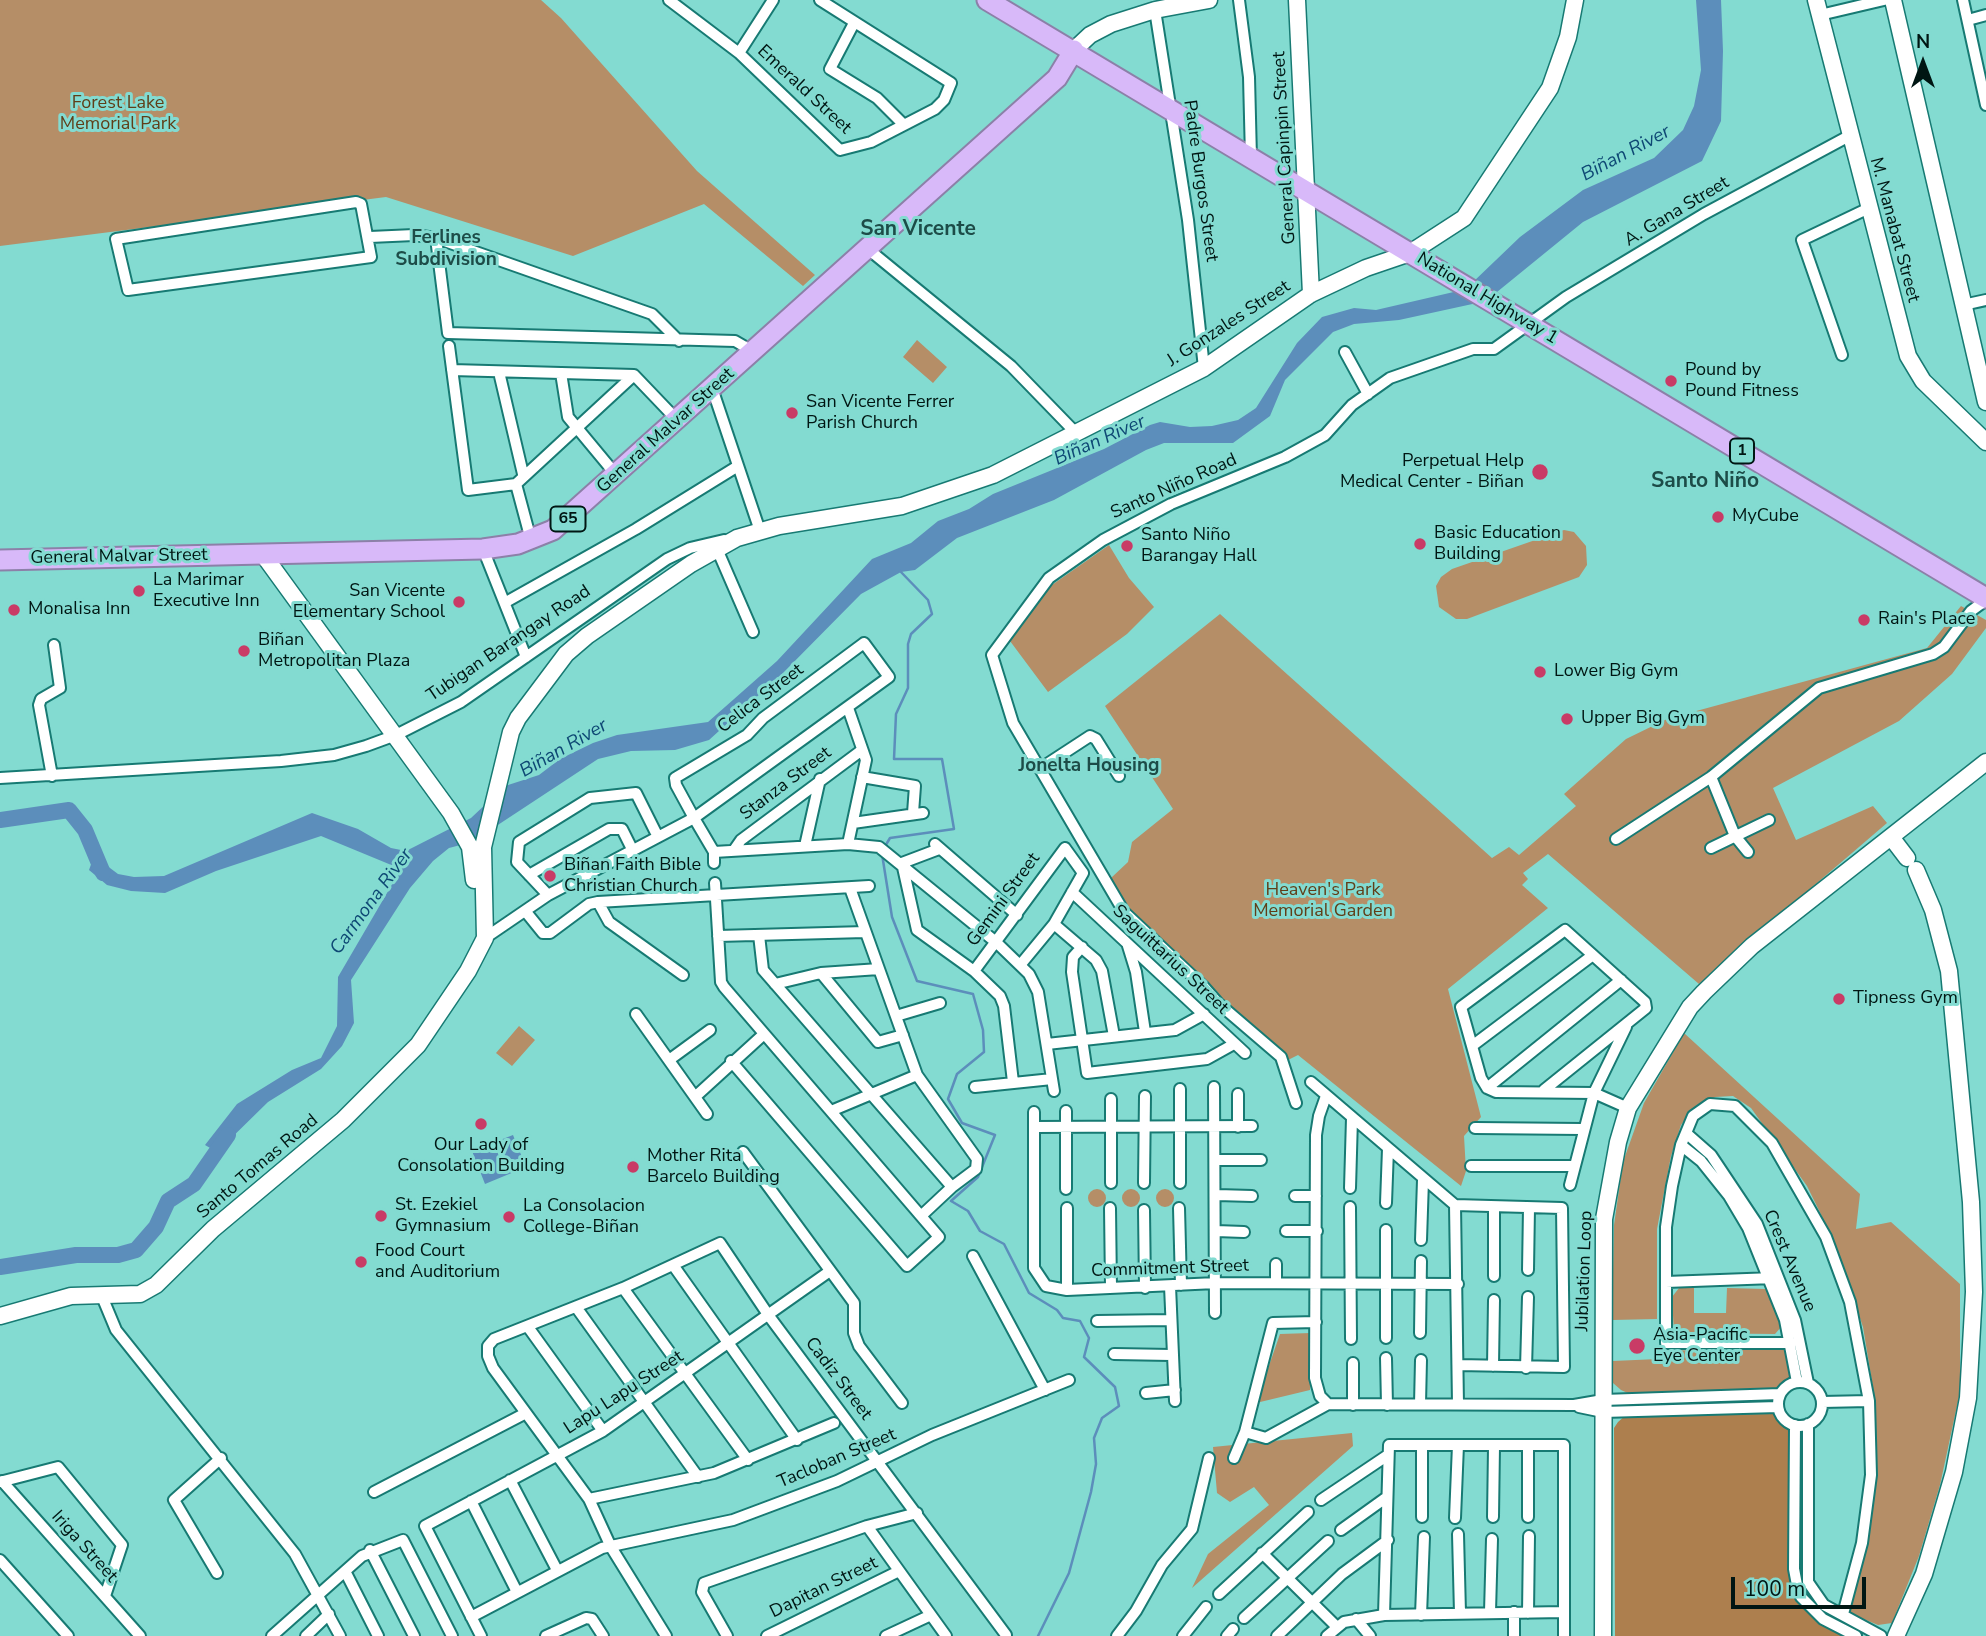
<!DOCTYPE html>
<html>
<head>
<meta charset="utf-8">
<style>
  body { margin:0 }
  #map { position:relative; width:1986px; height:1636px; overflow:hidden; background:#83dbd1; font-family:"Nunito Sans",sans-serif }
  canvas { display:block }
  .north { position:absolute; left:1888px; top:28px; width:70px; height:70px; -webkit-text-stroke:5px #83dbd1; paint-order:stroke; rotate:0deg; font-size:19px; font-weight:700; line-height:28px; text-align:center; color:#001613 }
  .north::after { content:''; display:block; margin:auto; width:24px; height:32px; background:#001613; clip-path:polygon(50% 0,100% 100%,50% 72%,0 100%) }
  .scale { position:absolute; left:1731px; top:1577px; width:135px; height:32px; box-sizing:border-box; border:4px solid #001613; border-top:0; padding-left:9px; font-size:21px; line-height:24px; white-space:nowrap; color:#001613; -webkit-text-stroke:5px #83dbd1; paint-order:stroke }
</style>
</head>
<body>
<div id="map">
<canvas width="1986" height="1636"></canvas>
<div class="north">N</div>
<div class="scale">100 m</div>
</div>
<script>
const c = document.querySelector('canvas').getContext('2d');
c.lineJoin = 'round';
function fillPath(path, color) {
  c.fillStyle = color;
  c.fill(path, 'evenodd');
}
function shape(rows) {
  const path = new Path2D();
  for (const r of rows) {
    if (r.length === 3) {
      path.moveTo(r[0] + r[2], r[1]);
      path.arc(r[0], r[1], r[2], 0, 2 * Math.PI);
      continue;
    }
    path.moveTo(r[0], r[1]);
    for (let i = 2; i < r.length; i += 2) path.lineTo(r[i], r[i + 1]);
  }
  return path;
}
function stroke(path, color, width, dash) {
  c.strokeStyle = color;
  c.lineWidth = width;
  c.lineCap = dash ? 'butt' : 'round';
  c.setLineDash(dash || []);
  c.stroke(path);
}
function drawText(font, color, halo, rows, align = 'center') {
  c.font = font + ' "Nunito Sans",sans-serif';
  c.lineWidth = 6;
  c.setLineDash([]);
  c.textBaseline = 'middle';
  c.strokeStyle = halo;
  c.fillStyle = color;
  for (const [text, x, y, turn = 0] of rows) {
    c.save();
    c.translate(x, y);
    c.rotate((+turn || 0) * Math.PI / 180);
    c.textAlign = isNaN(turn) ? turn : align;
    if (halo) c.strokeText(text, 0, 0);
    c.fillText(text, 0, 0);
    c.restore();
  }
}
fillPath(shape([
  [0,0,541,0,561,18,697,171,815,275,803,286,704,204,573,256,386,197,0,246],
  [917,340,947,367,933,383,903,357],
  [1564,530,1574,532,1586,546,1587,565,1579,577,1467,619,1456,619,1439,607,1436,586,1441,577,1452,569],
  [1109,545,1129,578,1154,607,1127,634,1048,692,1010,641,1049,587],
  [1961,606,1986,620,1986,628,1952,674,1899,721,1773,788,1796,840,1873,806,1887,823,1699,984,1548,854,1523,873,1528,879,1522,885,1548,908,1448,989,1481,1117,1464,1136,1466,1171,1461,1186,1298,1055,1280,1064,1125,907,1111,878,1128,862,1132,842,1173,809,1105,706,1220,614,1492,858,1509,847,1519,855,1576,806,1564,794,1626,739,1667,719,1927,648],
  [519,1026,535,1040,512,1066,496,1053],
  [1684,1033,1860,1194,1856,1229,1891,1222,1960,1284,1960,1392,1940,1485,1919,1556,1892,1623,1878,1625,1849,1613,1876,1474,1875,1400,1863,1327,1834,1241,1807,1186,1751,1108,1733,1096,1715,1097,1692,1110,1681,1125,1671,1156,1657,1229,1657,1319,1612,1320,1614,1225,1623,1162,1644,1103],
  [1097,1198,9],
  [1131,1198,9],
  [1165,1198,9],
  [1679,1288,1694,1288,1694,1313,1726,1313,1727,1288,1766,1289,1773,1291,1782,1326,1775,1334,1674,1333,1672,1297],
  [1311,1333,1310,1390,1256,1403,1280,1334],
  [1780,1348,1787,1350,1791,1378,1778,1392,1632,1395,1621,1390,1613,1383,1613,1361,1658,1359,1659,1351],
  [1352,1433,1353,1446,1192,1588,1208,1554,1269,1505,1254,1487,1230,1502,1217,1493,1213,1447]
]), '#b58e67');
fillPath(shape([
  [1773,1414,1788,1429,1790,1445,1788,1567,1793,1594,1811,1616,1846,1636,1615,1636,1614,1428,1618,1422,1626,1415]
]), '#ad7f4e');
fillPath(shape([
  [1696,0,1721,0,1723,51,1721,121,1702,161,1583,222,1497,292,1477,303,1399,320,1354,324,1333,332,1285,380,1270,416,1233,443,1164,443,1146,450,1054,500,957,538,915,570,901,572,861,594,781,675,709,740,675,750,631,751,598,759,472,842,449,848,433,861,410,888,351,980,354,1023,342,1046,321,1069,268,1102,217,1152,205,1145,237,1104,292,1070,321,1058,337,1026,338,977,401,869,321,836,216,871,165,893,131,891,107,885,89,870,94,856,118,874,134,877,164,876,312,813,358,829,391,848,406,851,471,818,505,786,539,775,560,759,593,743,617,735,708,722,777,661,872,559,911,543,938,521,969,509,993,494,1104,449,1150,425,1160,422,1190,427,1212,426,1238,420,1256,408,1297,343,1322,317,1354,308,1376,310,1458,291,1472,283,1520,237,1583,190,1654,158,1683,130,1694,106,1701,70],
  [513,1135,526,1167,485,1184,472,1151]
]), '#5c8ebb');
stroke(shape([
  [884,848,890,838,954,829,942,759,894,759,896,714,908,688,908,644,911,634,932,614,928,600,900,571],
  [882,854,892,917,917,981,973,994,983,1030,984,1052,957,1074,948,1099,962,1123,995,1135,978,1177,951,1201,968,1211,980,1231,1004,1244,1029,1293,1057,1310,1063,1318,1080,1321,1089,1338,1084,1357,1115,1387,1119,1406,1102,1418,1094,1438,1096,1464,1091,1492,1069,1573,1038,1636]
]), '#5c8ebb', 2.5);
stroke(shape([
  [0,820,69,810,85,830,103,873],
  [0,1267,76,1255,118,1255,136,1250,156,1227,168,1201,194,1184,228,1135]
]), '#5c8ebb', 16);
const street = shape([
  [669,0,739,53,840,150,871,142,935,109,944,100,951,83,820,0],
  [1239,0,1249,77,1251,158],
  [1963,0,1986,105],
  [1155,10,1188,220,1204,368],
  [1820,15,1884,0],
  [1968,20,1986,15],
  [854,23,830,69,877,98,903,124],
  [739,53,773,0],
  [356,202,361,204,371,257,128,290,116,239,356,202],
  [370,237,414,235,436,238,652,314,679,341],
  [436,238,448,333,735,341,754,352],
  [868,249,1011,366,1075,432],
  [1963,305,1986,300],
  [449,346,468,490,516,484,634,375],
  [1345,352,1368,394],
  [1842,355,1802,240,1869,208],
  [452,370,634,375,678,421],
  [499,372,523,474],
  [561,373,568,417,617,476],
  [712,388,760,531],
  [516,484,531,540],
  [483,549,526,657],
  [717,549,753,632],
  [506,602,636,529,738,466],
  [1041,768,1090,736,1096,739,1119,776],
  [52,776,39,705,41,699,60,688,54,645],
  [862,777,915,786,913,813],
  [1711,777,1735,836,1748,852],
  [0,778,281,761,334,755,366,746,396,735,461,702,667,559,690,548,724,540],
  [853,823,923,813],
  [1616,839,1711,777,1819,688,1933,654,1944,647,1971,611,1986,600],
  [848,844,866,760,848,708],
  [935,844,1017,915],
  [805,846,820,779],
  [1711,848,1769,820],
  [734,850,741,840,862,750],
  [714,852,848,844,879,847,997,943,1029,974,1038,992,1054,1091],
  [902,863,917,930,974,971,1000,996,1004,1006,1013,1082],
  [902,863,939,849],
  [529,875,609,829,622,829,632,849],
  [715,883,721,982,724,987,939,1237,907,1266,731,1061],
  [1072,892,1245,1053],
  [548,895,517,862,519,842,590,798,636,793,657,835],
  [598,902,609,922,683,975],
  [526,912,543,933,550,933,589,904,598,902,869,886],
  [1054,924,1096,960,1102,971,1114,1036],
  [759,935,763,970,952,1187,976,1169,977,1159,917,1075,850,888],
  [718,936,865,932],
  [485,938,548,895,694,818,889,677,864,643,763,718,747,735,675,778,676,785,694,818,714,852,714,863],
  [1128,946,1136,972,1145,1032],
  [1082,947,1073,957,1072,972,1087,1073,1207,1059,1234,1044],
  [974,971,1065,848,1083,873,1054,924,1021,964],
  [821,973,878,1042,903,1035],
  [775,984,821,973,879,969],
  [636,1014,707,1114],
  [896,1016,940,1003],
  [1047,1044,1175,1030,1204,1014],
  [1472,1046,1593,955],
  [669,1060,710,1030],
  [1311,1082,1455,1205,1562,1208,1564,1367,1458,1365],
  [975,1087,1052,1079],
  [1214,1087,1215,1313],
  [1487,1088,1621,980],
  [1180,1089,1180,1183],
  [1544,1090,1646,1008,1645,1002,1565,930,1461,1007,1481,1078,1487,1088,1496,1092,1594,1093,1628,1108],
  [1238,1094,1238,1127],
  [696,1096,764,1034],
  [1326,1096,1319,1116,1316,1135,1315,1378,1320,1396,1328,1404,1574,1405,1603,1400,1780,1394],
  [1296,1103,1281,1057,1218,1003,1203,986,1124,912,1013,723,992,655,1049,578,1103,540,1171,504,1285,457,1325,435,1352,405,1390,378,1473,349,1494,349,1566,297,1704,214,1849,136],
  [831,1111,917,1075],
  [1066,1111,1066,1189],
  [1034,1112,1034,1268,1046,1286,1067,1290,1216,1283,1458,1284],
  [1034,1127,1252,1126],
  [1475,1128,1582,1129],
  [1686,1133,1711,1155,1757,1224,1795,1320,1808,1383],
  [1681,1145,1701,1161,1729,1196,1748,1228,1785,1320,1797,1382],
  [743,1152,854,1303,854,1333,859,1346,902,1403],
  [1216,1160,1261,1160],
  [1471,1166,1574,1166],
  [1111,1183,1111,1099],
  [1144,1183,1145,1096],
  [1570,1185,1594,1093,1626,1027],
  [1350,1188,1352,1118],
  [1217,1195,1252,1196],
  [1295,1196,1316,1196],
  [1386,1203,1388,1149],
  [1455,1205,1458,1404],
  [1350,1207,1351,1339],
  [1067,1208,1067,1290],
  [1110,1208,1111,1288],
  [1179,1208,1181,1285],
  [1494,1208,1494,1276],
  [1144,1210,1145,1288],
  [921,1216,952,1187],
  [1386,1230,1386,1338],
  [1216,1231,1244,1232],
  [1286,1231,1317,1231],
  [1421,1240,1423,1180],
  [973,1256,1045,1390],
  [1276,1264,1276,1283],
  [673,1265,797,1440],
  [1528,1270,1529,1208],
  [1666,1282,1774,1278],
  [1170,1286,1175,1401],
  [623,1288,748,1460],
  [101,1294,116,1330,295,1554,340,1636],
  [576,1307,698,1477],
  [1097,1321,1170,1320],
  [528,1327,603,1431],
  [1420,1333,1421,1261],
  [1791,1343,1666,1343,1666,1227,1672,1186,1681,1145,1693,1116,1710,1104,1735,1106,1772,1143,1826,1237,1850,1302,1869,1401,1871,1475,1862,1543,1843,1614],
  [1114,1354,1171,1355],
  [1386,1358,1387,1405],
  [1493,1366,1494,1300],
  [1526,1368,1528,1297],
  [1800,1404,22],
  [1146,1393,1175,1390],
  [1822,1402,1869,1401],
  [1420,1404,1421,1360],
  [1353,1405,1353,1363],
  [1579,1407,1603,1412,1778,1407],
  [1808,1424,1808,1582,1824,1605,1881,1636],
  [1795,1425,1794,1569,1797,1585,1801,1597,1823,1619,1856,1636],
  [1245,1432,1266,1438,1328,1404],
  [1528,1445,1528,1517],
  [1234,1458,1245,1432,1273,1323,1316,1322],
  [510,1480,557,1570],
  [2,1481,140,1636],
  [0,1482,58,1467,122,1545,105,1596],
  [374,1492,526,1413],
  [589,1499,714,1473,834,1423],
  [1321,1500,1388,1455],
  [471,1501,517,1592],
  [1422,1517,1422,1445],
  [1493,1517,1494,1447],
  [1455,1518,1458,1445],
  [867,1526,946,1636],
  [1341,1530,1387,1497],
  [1458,1534,1460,1613],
  [370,1550,414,1636],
  [1262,1553,1337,1627],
  [0,1560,68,1636],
  [345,1571,378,1636],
  [217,1573,174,1500,221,1458],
  [1219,1594,1308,1512],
  [1490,1612,1492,1539],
  [1528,1613,1529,1536],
  [1384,1615,1389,1445,1564,1445,1564,1636],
  [1421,1615,1424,1537],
  [471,1617,602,1548,733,1520,837,1481,932,1435,1069,1380],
  [1244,1618,1328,1541],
  [1356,1619,1370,1636],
  [272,1636,362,1556,403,1540,452,1636],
  [306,1636,329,1614],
  [481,1636,425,1526,603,1431,830,1271],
  [546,1636,586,1618,592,1619,603,1636],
  [666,1636,611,1547,589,1499,493,1368,488,1356,488,1346,494,1339,623,1288,720,1243,769,1316,1006,1635],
  [727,1636,702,1592,704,1583,867,1526,917,1513],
  [767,1636,897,1572],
  [886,1636,931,1615],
  [1117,1636,1136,1611,1162,1565,1192,1529,1209,1458],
  [1183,1636,1206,1607],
  [1227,1636,1233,1629],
  [1277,1636,1342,1574,1388,1540],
  [1327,1636,1344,1622,1384,1615,1564,1612],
  [1514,1636,1514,1612]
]);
const secondary = shape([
  [1297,0,1311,294],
  [1816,0,1908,356,1923,381,1986,442],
  [1893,0,1986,402],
  [1074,50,1090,35,1111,24,1155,10,1209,0],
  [262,553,451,813,470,847,474,880],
  [1891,837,1907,858],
  [0,1316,71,1296,140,1294,156,1285,213,1229,343,1120,418,1045,468,971,485,938,483,847,511,732,518,718,566,654,587,636,691,564,737,538,779,526,902,506,993,475,1204,368,1311,294,1366,268,1410,253,1464,218,1550,88,1568,37,1575,0],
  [1603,1636,1604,1219,1618,1142,1628,1108,1690,1007,1704,992,1752,946,1986,762],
  [1896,1636,1924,1574,1954,1472,1968,1398,1974,1292,1971,1202,1949,971,1933,910,1916,870]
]);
const highway = shape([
  [987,0,1986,598],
  [0,560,483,549,518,544,553,530,1057,78,1074,50]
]);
stroke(street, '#177a73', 14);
stroke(secondary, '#177a73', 19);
stroke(highway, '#8c80a8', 23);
stroke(street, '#fff', 10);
stroke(secondary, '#fff', 16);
stroke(highway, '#d8b9f9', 19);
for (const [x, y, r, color] of [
  [1671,381,7,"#c93b66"],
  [792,413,7,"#c93b66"],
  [1540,472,9,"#c93b66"],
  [1718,517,7,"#c93b66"],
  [1420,544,7,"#c93b66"],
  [1127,546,7,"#c93b66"],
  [139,591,7,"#c93b66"],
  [459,602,7,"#c93b66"],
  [14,610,7,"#c93b66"],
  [1864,620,7,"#c93b66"],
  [244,651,7,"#c93b66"],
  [1540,672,7,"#c93b66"],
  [1567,719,7,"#c93b66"],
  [550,876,7,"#c93b66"],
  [1839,999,7,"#c93b66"],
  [481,1124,7,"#c93b66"],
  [633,1167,7,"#c93b66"],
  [381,1216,7,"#c93b66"],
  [509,1217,7,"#c93b66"],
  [361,1262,7,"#c93b66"],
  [1637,1346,9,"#c93b66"]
]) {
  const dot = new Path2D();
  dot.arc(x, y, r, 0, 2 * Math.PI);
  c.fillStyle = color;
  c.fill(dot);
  stroke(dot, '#83dbd1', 2.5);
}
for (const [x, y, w] of [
  [1742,451,24],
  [568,519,35]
]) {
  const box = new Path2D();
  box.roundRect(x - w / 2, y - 12.5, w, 25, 5);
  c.fillStyle = '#83dbd1';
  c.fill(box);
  stroke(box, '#001613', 2);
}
drawText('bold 16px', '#001613', null, [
  ["1",1742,451],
  ["65",568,519]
]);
drawText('18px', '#001613', '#83dbd1', [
  ["Emerald Street",804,90,43],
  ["General Capinpin Street",1285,148,-93],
  ["Padre Burgos Street",1200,181,82],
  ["A. Gana Street",1677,212,-31],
  ["M. Manabat Street",1894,230,75],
  ["National Highway 1",1487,299,31],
  ["J. Gonzales Street",1229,324,-33],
  ["General Malvar Street",666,431,-42],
  ["Santo Niño Road",1174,487,-24],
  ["General Malvar Street",119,557,-1],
  ["Tubigan Barangay Road",509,644,-34],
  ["Celica Street",761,699,-37],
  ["Stanza Street",786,784,-37],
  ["Gemini Street",1004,900,-54],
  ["Saguittarius Street",1170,960,43],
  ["Santo Tomas Road",258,1167,-40],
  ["Crest Avenue",1789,1261,67],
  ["Commitment Street",1170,1269,-2],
  ["Jubilation Loop",1585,1271,-88],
  ["Cadiz Street",838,1379,53],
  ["Lapu Lapu Street",624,1393,-33],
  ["Tacloban Street",837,1459,-23],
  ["Iriga Street",84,1547,48],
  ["Dapitan Street",824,1588,-26]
]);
drawText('18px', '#603e18', '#83dbd1', [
  ["Forest Lake",118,104],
  ["Memorial Park",118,125],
  ["Heaven's Park",1323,891],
  ["Memorial Garden",1323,912]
]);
drawText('18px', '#001613', '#83dbd1', [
  ["Pound by",1685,371],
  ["Pound Fitness",1685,392],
  ["San Vicente Ferrer",806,403],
  ["Parish Church",806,424],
  ["Perpetual Help",1524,462,"right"],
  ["Medical Center - Biñan",1524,483,"right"],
  ["MyCube",1732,517],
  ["Basic Education",1434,534],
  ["Building",1434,555],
  ["Santo Niño",1141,536],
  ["Barangay Hall",1141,557],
  ["La Marimar",153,581],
  ["Executive Inn",153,602],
  ["San Vicente",445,592,"right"],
  ["Elementary School",445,613,"right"],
  ["Monalisa Inn",28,610],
  ["Rain's Place",1878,620],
  ["Biñan",258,641],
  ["Metropolitan Plaza",258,662],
  ["Lower Big Gym",1554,672],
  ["Upper Big Gym",1581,719],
  ["Biñan Faith Bible",564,866],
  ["Christian Church",564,887],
  ["Tipness Gym",1853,999],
  ["Our Lady of",481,1146,"center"],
  ["Consolation Building",481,1167,"center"],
  ["Mother Rita",647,1157],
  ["Barcelo Building",647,1178],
  ["St. Ezekiel",395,1206],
  ["Gymnasium",395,1227],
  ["La Consolacion",523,1207],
  ["College-Biñan",523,1228],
  ["Food Court",375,1252],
  ["and Auditorium",375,1273],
  ["Asia-Pacific",1653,1336],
  ["Eye Center",1653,1357]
], 'left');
drawText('italic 19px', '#0e4874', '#83dbd1', [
  ["Biñan River",1626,154,-28],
  ["Biñan River",1100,441,-24],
  ["Biñan River",564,749,-30],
  ["Carmona River",372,902,-54]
]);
drawText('bold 19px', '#1d4c48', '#83dbd1', [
  ["Ferlines",446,238],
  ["Subdivision",446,260],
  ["Jonelta Housing",1089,766]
]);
drawText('bold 21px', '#1d4c48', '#83dbd1', [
  ["San Vicente",918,230],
  ["Santo Niño",1705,482]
]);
</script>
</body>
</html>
